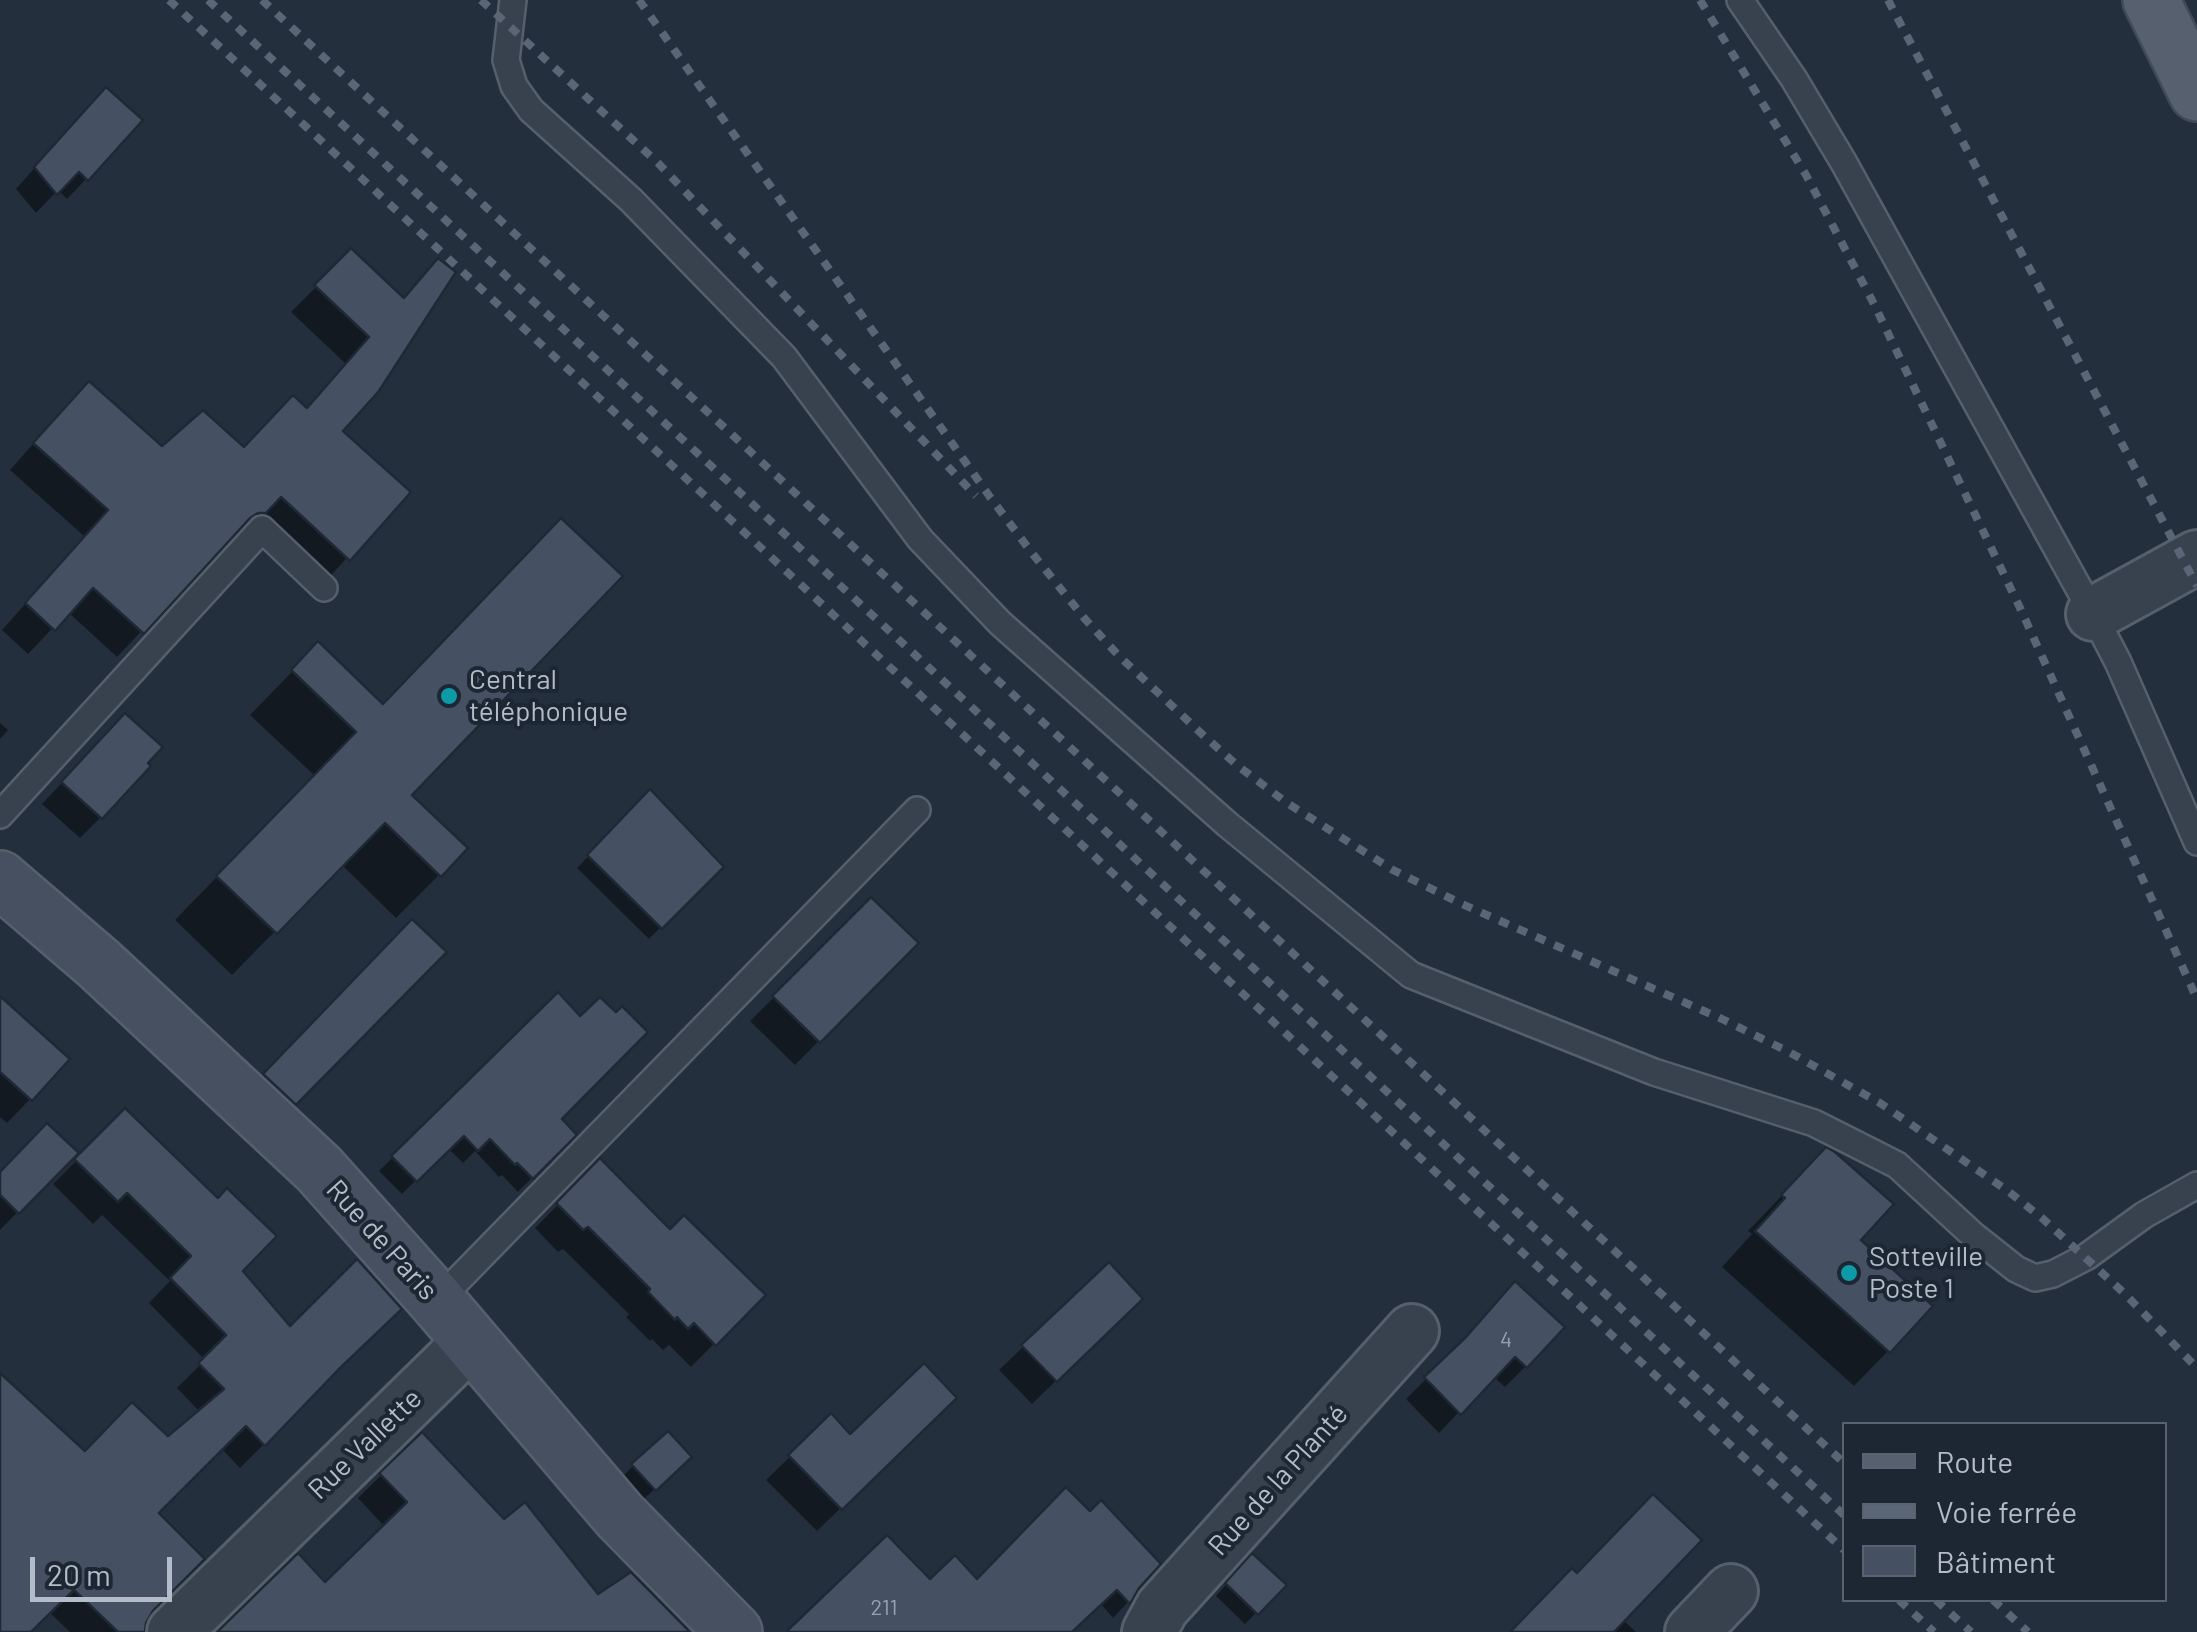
<!DOCTYPE html>
<html>
<head>
<meta charset="utf-8">
<style>
  body { margin:0 }
  #map { position:relative; width:2197px; height:1632px; overflow:hidden; background:#242f3e; font-family:Barlow,sans-serif }
  canvas { display:block }
  .legend { position:absolute; left:1842px; top:1422px; width:325px; height:180px; box-sizing:border-box; background:#1d2633; border:2px solid #59626f; margin:0; padding:12px 18px; list-style:none; font-size:30px; color:#b4bcc9 }
  .legend li { display:flex; align-items:center; gap:20px; height:50px }
  .legend b { width:50px; border:2px solid #59626f }
  .scale { position:absolute; left:30px; top:1557px; width:142px; height:45px; box-sizing:border-box; border:5px solid #b4bcc9; border-top:0; padding-left:12px; font-size:30px; line-height:35px; white-space:nowrap; color:#b4bcc9; -webkit-text-stroke:8px #1d2633; paint-order:stroke }
</style>
</head>
<body>
<div id="map">
<canvas width="2197" height="1632"></canvas>
<ul class="legend">
<li><b style="height:12px;background:#56606e"></b>Route</li>
<li><b style="height:12px;background:#5a6575"></b>Voie ferrée</li>
<li><b style="height:28px;background:#455162"></b>Bâtiment</li>
</ul>
<div class="scale">20 m</div>
</div>
<script>
const c = document.querySelector('canvas').getContext('2d');
c.lineJoin = 'round';
function fillPath(path, color) {
  c.fillStyle = color;
  c.fill(path, 'evenodd');
}
function shape(rows) {
  const path = new Path2D();
  for (const r of rows) {
    path.moveTo(r[0], r[1]);
    for (let i = 2; i < r.length; i += 2) path.lineTo(r[i], r[i + 1]);
  }
  return path;
}
function stroke(path, color, width, dash) {
  c.strokeStyle = color;
  c.lineWidth = width;
  c.lineCap = dash ? 'butt' : 'round';
  c.setLineDash(dash || []);
  c.stroke(path);
}
function drawText(font, color, halo, rows, align = 'center') {
  c.font = font + ' Barlow,sans-serif';
  c.lineWidth = 8;
  c.setLineDash([]);
  c.textBaseline = 'middle';
  c.strokeStyle = halo;
  c.fillStyle = color;
  for (const [text, x, y, turn = 0] of rows) {
    c.save();
    c.translate(x, y);
    c.rotate((+turn || 0) * Math.PI / 180);
    c.textAlign = isNaN(turn) ? turn : align;
    if (halo) c.strokeText(text, 0, 0);
    c.fillText(text, 0, 0);
    c.restore();
  }
}
fillPath(shape([
  [86,110,86,179,67,199,58,190,36,213,16,189],
  [351,252,402,299,438,262,339,431,407,492,323,584,255,521,239,538,227,540,117,657,68,612,28,654,2,630,85,537,10,470,64,409,162,450,243,450,305,410,346,364,291,312],
  [318,645,408,795,439,875,396,918,341,864,232,975,175,920,315,776,250,715],
  [0,723,8,730,0,739],
  [105,737,144,764,101,817,80,838,42,804],
  [650,793,720,867,649,939,577,868],
  [871,901,916,943,795,1065,750,1021],
  [412,923,444,952,273,1124,243,1097],
  [558,996,558,1119,574,1135,518,1192,502,1175,499,1177,475,1151,463,1163,448,1148,402,1194,379,1171],
  [0,1008,30,1099,7,1123,0,1117],
  [125,1112,240,1271,264,1444,240,1468,221,1448,155,1513,150,1610,143,1632,70,1632,48,1611,28,1632,0,1632,0,1375,84,1454,168,1440,200,1412,177,1388,205,1360,149,1303,170,1281,102,1215,93,1224,53,1184],
  [75,1154,0,1230,0,1175],
  [600,1162,670,1233,762,1295,691,1367,669,1345,663,1350,652,1339,650,1341,626,1317,629,1314,563,1249,558,1252,535,1228],
  [1791,1186,1858,1240,1888,1351,1854,1386,1722,1267,1752,1234,1748,1231],
  [1495,1305,1525,1367,1505,1387,1493,1376,1439,1433,1406,1399,1449,1356],
  [1116,1322,1032,1404,999,1370,1023,1347],
  [954,1398,817,1531,766,1480,831,1417,850,1437],
  [422,1435,504,1522,598,1598,687,1632,220,1632,325,1586,385,1527,358,1498],
  [689,1457,643,1500,622,1477,633,1466],
  [1241,1567,1283,1586,1245,1624,1216,1596],
  [977,1582,1137,1587,1128,1602,1113,1618,1100,1603,1070,1632,790,1632,930,1583],
  [1622,1619,1636,1632,1512,1632]
]), '#0007');
const building = shape([
  [106,87,143,120,88,181,79,172,57,195,34,167,106,87],
  [351,248,404,298,438,258,456,272,379,391,343,431,411,492,350,561,281,497,266,513,258,513,250,518,144,634,93,588,55,631,25,603,108,510,33,443,89,381,162,446,203,410,244,447,293,395,307,408,369,337,314,285,351,248],
  [561,518,623,576,412,795,468,848,441,877,385,823,277,934,216,876,356,732,291,670,318,641,383,704,561,518],
  [125,713,163,747,148,763,151,766,102,819,61,782,125,713],
  [650,789,724,867,662,929,587,855,650,789],
  [871,897,919,943,820,1043,772,996,871,897],
  [412,919,447,952,296,1105,263,1074,412,919],
  [558,992,580,1016,600,997,616,1012,622,1006,648,1032,562,1119,577,1135,533,1179,517,1163,515,1165,490,1139,478,1151,464,1136,417,1182,391,1156,558,992],
  [0,996,70,1059,32,1101,0,1072,0,996],
  [125,1108,218,1198,227,1188,277,1236,243,1271,290,1326,357,1259,402,1309,338,1370,265,1446,246,1426,159,1513,205,1559,153,1611,146,1623,145,1632,118,1632,74,1590,31,1632,0,1632,0,1373,85,1451,132,1402,168,1436,224,1389,198,1363,226,1335,170,1278,191,1256,127,1193,118,1202,74,1159,125,1108],
  [47,1123,79,1153,19,1214,0,1195,0,1172,47,1123],
  [1826,1147,1835,1152,1894,1204,1861,1240,1933,1306,1890,1353,1755,1231,1785,1198,1781,1195,1826,1147],
  [600,1158,670,1229,684,1215,766,1295,716,1346,694,1323,688,1329,677,1317,675,1320,648,1292,650,1289,588,1227,583,1230,556,1203,600,1158],
  [1109,1262,1143,1299,1057,1382,1021,1345,1109,1262],
  [1515,1281,1565,1327,1527,1368,1515,1357,1461,1415,1424,1377,1466,1337,1515,1281],
  [924,1363,957,1398,842,1510,788,1455,831,1413,850,1434,924,1363],
  [668,1431,692,1457,656,1491,631,1464,668,1431],
  [422,1432,504,1519,525,1502,598,1594,631,1572,690,1632,217,1632,298,1553,325,1582,407,1502,379,1473,422,1432],
  [1066,1487,1090,1511,1101,1500,1161,1564,1139,1588,1130,1604,1117,1590,1072,1632,786,1632,887,1535,930,1579,955,1555,977,1579,1066,1487],
  [1653,1494,1702,1540,1614,1632,1510,1632,1572,1568,1577,1573,1653,1494],
  [1252,1553,1287,1585,1258,1615,1225,1583,1252,1553]
]);
fillPath(building, '#455162');
stroke(building, '#1f2835', 2.5);
const lane = shape([
  [513,0,506,60,514,86,531,110,631,200,784,357,920,539,1000,623,1227,824,1411,975,1654,1072,1814,1123,1897,1165,1973,1235,2016,1269,2035,1278,2053,1274,2086,1257,2144,1215,2197,1185],
  [1740,0,1794,79,1844,163,2093,614,2118,662,2197,842],
  [0,815,262,529,324,588],
  [435,1299,452,1286,917,810]
]);
const street = shape([
  [2093,614,2197,557],
  [174,1632,452,1360,468,1338],
  [1149,1632,1162,1608,1412,1331],
  [1692,1632,1731,1591]
]);
const secondary = shape([
  [0,879,99,964,319,1169,435,1299,620,1516,734,1632]
]);
const primary = shape([
  [2151,0,2197,93]
]);
stroke(lane, '#565f6c', 30);
stroke(street, '#565f6c', 58);
stroke(secondary, '#565f6c', 60);
stroke(primary, '#414a57', 60);
stroke(lane, '#38414e', 25);
stroke(street, '#38414e', 52);
stroke(secondary, '#465061', 55);
stroke(primary, '#56606e', 55);
stroke(shape([
  [169,0,1844,1550],
  [208,0,1844,1515],
  [262,0,1844,1463],
  [481,0,658,163,976,496],
  [639,0,990,497,1032,553,1085,619,1119,656,1203,735,1238,766,1287,803,1393,870,1462,904,1722,1019,1789,1052,1880,1103,2008,1191,2042,1218,2124,1293,2197,1368],
  [1700,0,1806,175,1874,304,2021,610,2197,999],
  [1888,0,2197,586],
  [1899,1600,1934,1632],
  [1936,1600,1971,1632],
  [1993,1600,2028,1632]
]), '#5a6575', 8, [10, 10]);
for (const [x, y, r, color] of [
  [449,696,10,"#0f9aa8"],
  [1849,1273,10,"#0f9aa8"]
]) {
  const dot = new Path2D();
  dot.arc(x, y, r, 0, 2 * Math.PI);
  c.fillStyle = color;
  c.fill(dot);
  stroke(dot, '#1d2633', 4);
}
drawText('22px', '#98a1af', null, [
  ["4",1506,1340],
  ["211",884,1608]
]);
drawText('28px', '#b4bcc9', '#1d2633', [
  ["Central",469,680],
  ["téléphonique",469,712],
  ["Sotteville",1869,1257],
  ["Poste 1",1869,1289]
], 'left');
drawText('28px', '#b4bcc9', '#1d2633', [
  ["Rue de Paris",382,1240,48],
  ["Rue Vallette",365,1444,-44],
  ["Rue de la Planté",1278,1480,-48]
]);
</script>
</body>
</html>
